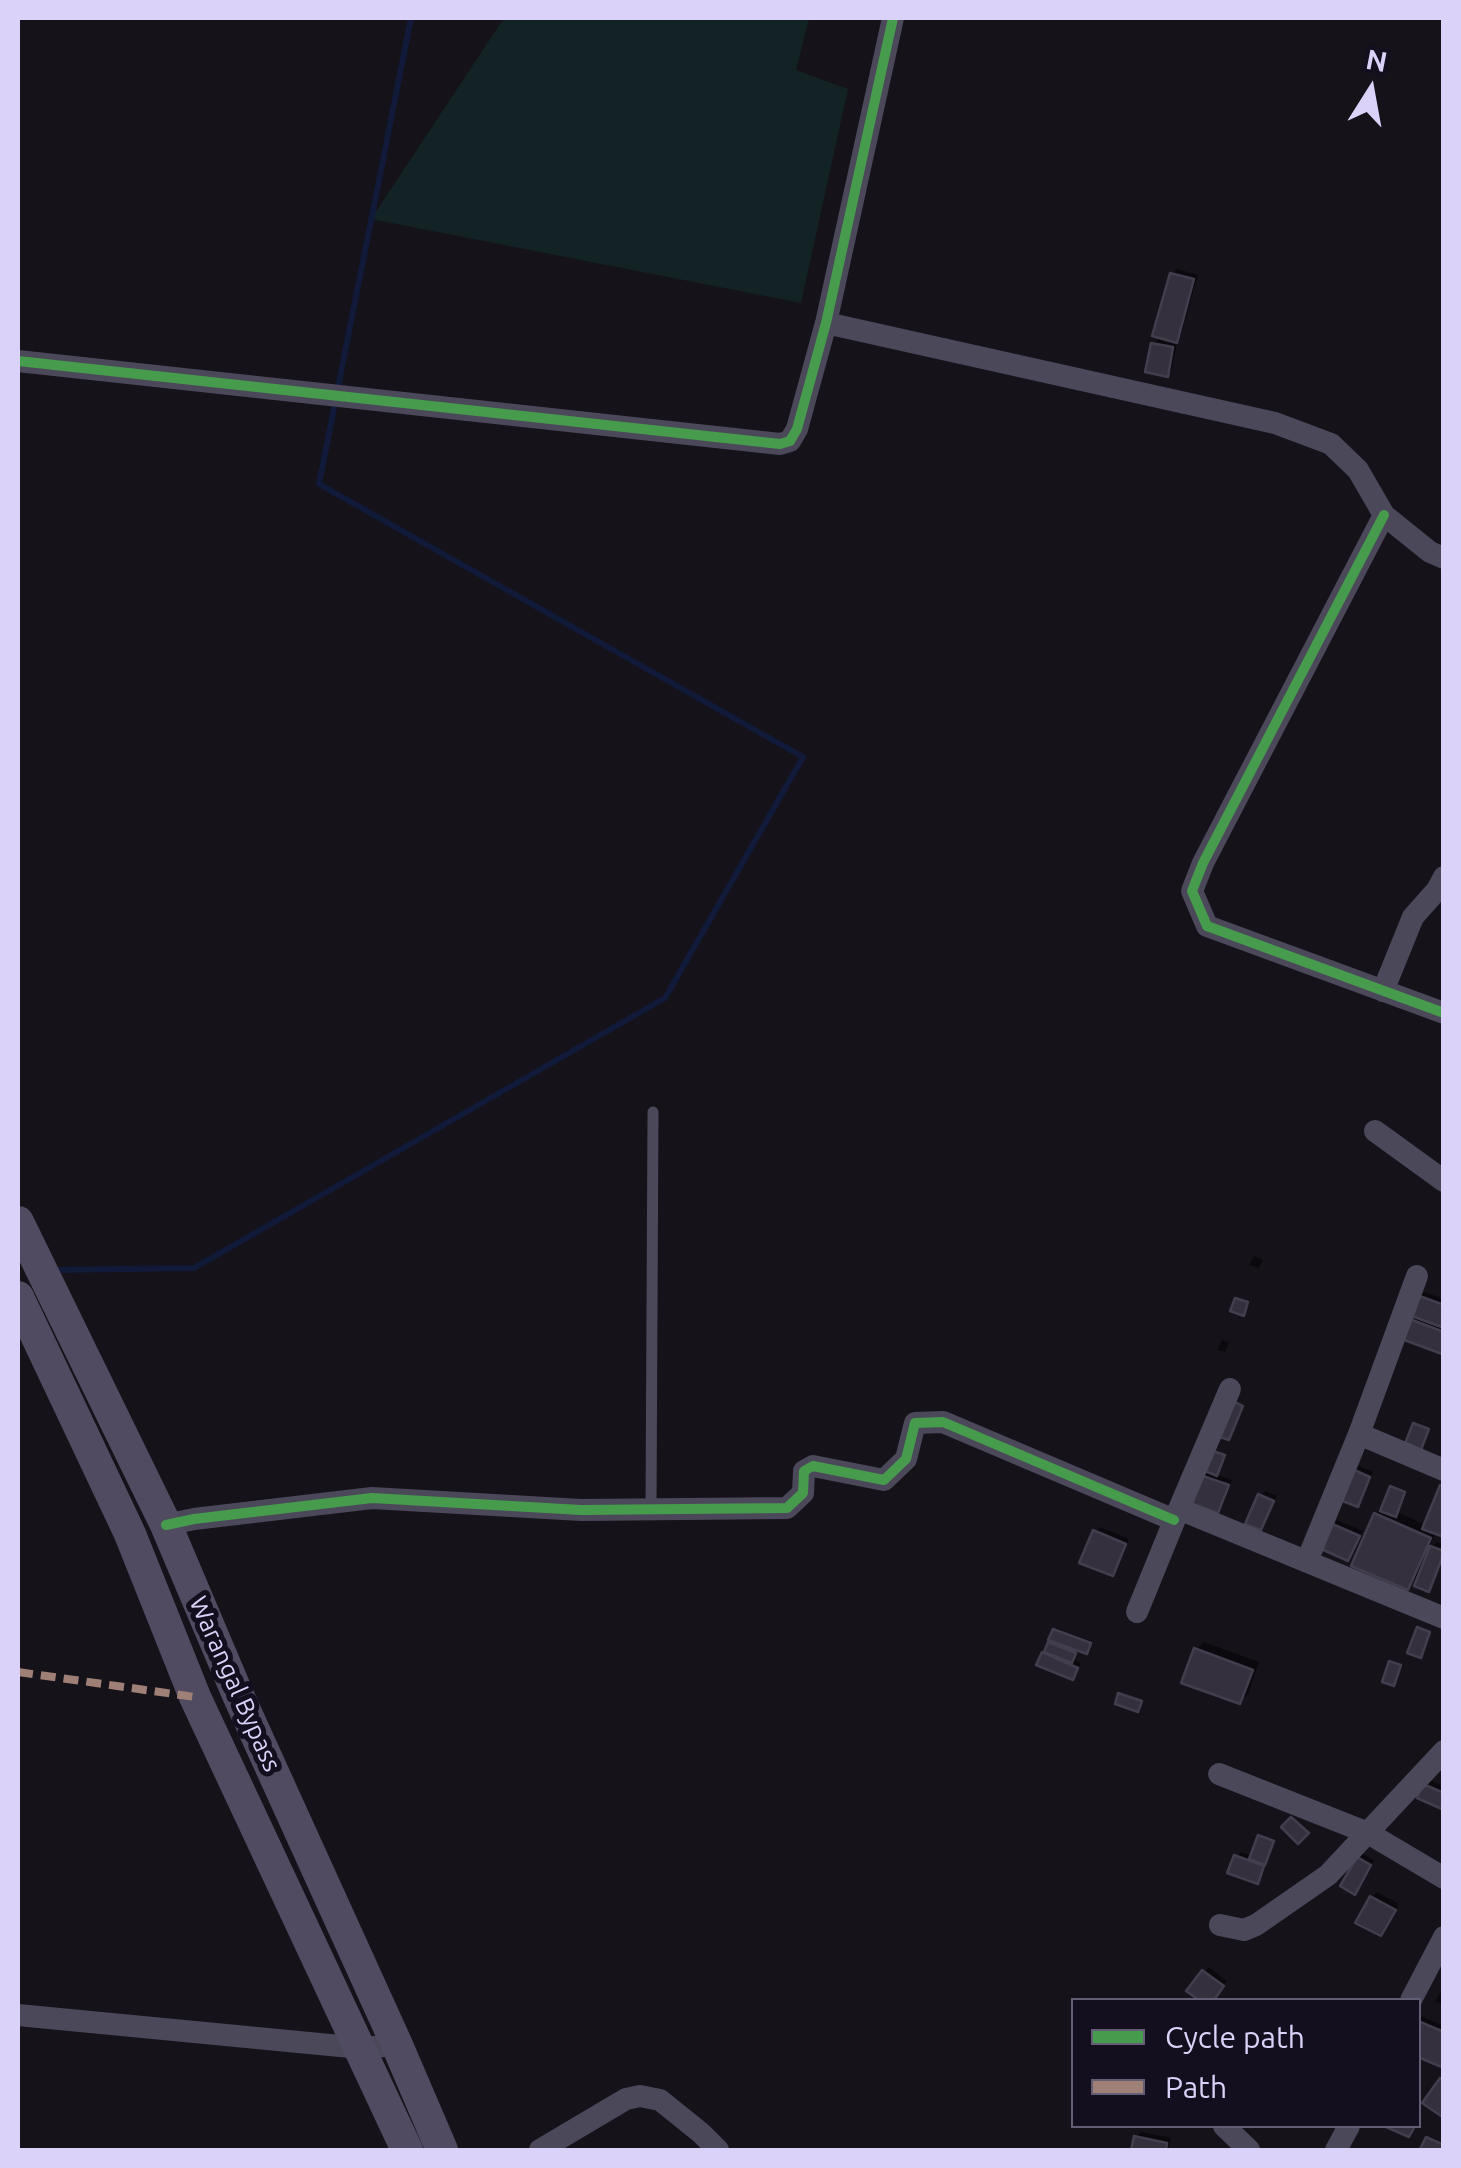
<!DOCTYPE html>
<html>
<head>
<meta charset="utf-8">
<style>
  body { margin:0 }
  #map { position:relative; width:1461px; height:2168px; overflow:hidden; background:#15121a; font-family:Ubuntu,sans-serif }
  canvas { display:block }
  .frame { position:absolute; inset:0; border:20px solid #dbd2fa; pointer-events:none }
  .legend { position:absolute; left:1071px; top:1998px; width:350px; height:130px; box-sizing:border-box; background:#140f1e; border:2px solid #645d76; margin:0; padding:12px 18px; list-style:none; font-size:30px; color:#dbd2fa }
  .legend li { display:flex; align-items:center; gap:20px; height:50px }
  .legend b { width:50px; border:2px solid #645d76 }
  .north { position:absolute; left:1321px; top:40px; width:100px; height:100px; -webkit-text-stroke:8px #140f1e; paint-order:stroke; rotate:11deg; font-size:28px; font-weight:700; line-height:40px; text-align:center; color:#dbd2fa }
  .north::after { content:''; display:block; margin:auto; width:35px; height:45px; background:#dbd2fa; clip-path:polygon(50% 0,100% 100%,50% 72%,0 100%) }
</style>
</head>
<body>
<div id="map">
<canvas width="1461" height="2168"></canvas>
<div class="frame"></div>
<ul class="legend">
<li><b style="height:12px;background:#469c4c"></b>Cycle path</li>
<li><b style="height:12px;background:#9e8076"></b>Path</li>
</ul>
<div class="north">N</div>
</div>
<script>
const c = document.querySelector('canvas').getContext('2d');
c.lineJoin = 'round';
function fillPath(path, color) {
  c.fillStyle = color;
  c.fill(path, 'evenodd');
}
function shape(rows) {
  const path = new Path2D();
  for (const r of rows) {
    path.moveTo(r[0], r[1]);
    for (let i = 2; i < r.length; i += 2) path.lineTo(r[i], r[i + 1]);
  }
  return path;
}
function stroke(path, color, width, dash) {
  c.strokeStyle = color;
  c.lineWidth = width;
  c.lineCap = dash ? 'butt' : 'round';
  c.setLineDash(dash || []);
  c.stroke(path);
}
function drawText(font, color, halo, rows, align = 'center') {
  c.font = font + ' Ubuntu,sans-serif';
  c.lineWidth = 10;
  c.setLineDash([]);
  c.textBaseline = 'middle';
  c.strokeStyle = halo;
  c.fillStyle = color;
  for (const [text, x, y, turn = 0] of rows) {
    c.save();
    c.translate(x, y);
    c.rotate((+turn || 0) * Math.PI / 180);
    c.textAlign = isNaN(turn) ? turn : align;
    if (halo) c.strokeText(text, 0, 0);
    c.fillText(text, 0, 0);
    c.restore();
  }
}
fillPath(shape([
  [504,18,809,18,796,70,848,89,801,303,371,219]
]), '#132225');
fillPath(shape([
  [1177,269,1198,275,1181,335,1174,342,1177,343,1172,369,1167,374,1153,344,1162,336,1172,274],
  [1254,1256,1263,1260,1259,1268,1249,1265],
  [1424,1292,1444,1299,1444,1349,1441,1352,1409,1319,1419,1296],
  [1222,1340,1229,1342,1225,1352,1217,1350],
  [1217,1451,1225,1454,1215,1474,1232,1480,1223,1505,1218,1510,1203,1476,1208,1470],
  [1359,1466,1373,1472,1362,1499,1357,1504,1354,1471],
  [1444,1485,1444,1535,1436,1532,1427,1552,1437,1542,1444,1545,1444,1557,1433,1584,1428,1589,1423,1571,1407,1587,1376,1514,1385,1505,1393,1486,1405,1490,1397,1512,1426,1525],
  [1265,1491,1277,1496,1265,1523,1260,1527,1260,1496],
  [1337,1520,1363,1531,1352,1554,1347,1558,1332,1524],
  [1100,1527,1129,1539,1117,1569,1112,1573,1095,1532],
  [1056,1628,1091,1641,1088,1649,1077,1648,1073,1659,1081,1663,1072,1677,1044,1654,1054,1639],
  [1204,1642,1259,1662,1248,1694,1240,1701,1196,1650],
  [1430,1780,1444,1787,1444,1808,1425,1785],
  [1262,1835,1274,1840,1262,1877,1258,1881,1236,1857,1241,1852,1253,1856],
  [1363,1854,1374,1860,1355,1892,1359,1858],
  [1377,1892,1399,1904,1385,1928,1372,1897],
  [1209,1967,1227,1981,1212,2000,1203,2000,1190,1991],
  [1444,1987,1444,2006,1435,2001],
  [1421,2016,1444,2026,1444,2066,1418,2055,1418,2019],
  [1141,2132,1171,2138,1168,2150,1133,2150,1136,2137]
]), '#0007');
stroke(shape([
  [54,1270,194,1268,665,998,803,757,319,484,411,18]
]), '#111a39', 6);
const building = shape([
  [1170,273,1194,279,1177,343,1152,336,1170,273],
  [1151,343,1173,347,1168,377,1145,372,1151,343],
  [1417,1295,1444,1305,1444,1328,1409,1315,1417,1295],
  [1235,1298,1248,1302,1244,1316,1230,1311,1235,1298],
  [1407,1318,1444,1332,1442,1354,1399,1338,1407,1318],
  [1235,1402,1243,1406,1229,1440,1220,1437,1235,1402],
  [1413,1423,1429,1429,1419,1455,1403,1449,1413,1423],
  [1213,1451,1225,1455,1217,1476,1205,1471,1213,1451],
  [1352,1469,1370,1477,1358,1507,1340,1500,1352,1469],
  [1200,1475,1229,1485,1218,1513,1190,1503,1200,1475],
  [1440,1485,1444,1487,1444,1537,1422,1529,1440,1485],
  [1390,1486,1405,1492,1396,1517,1380,1511,1390,1486],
  [1258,1494,1274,1501,1261,1530,1245,1524,1258,1494],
  [1374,1513,1431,1538,1408,1590,1351,1566,1374,1513],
  [1330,1523,1360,1536,1348,1561,1319,1548,1330,1523],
  [1093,1530,1126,1544,1113,1576,1079,1563,1093,1530],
  [1430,1546,1444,1551,1444,1553,1429,1592,1414,1586,1430,1546],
  [1417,1627,1430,1632,1421,1658,1407,1653,1417,1627],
  [1053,1629,1091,1643,1087,1654,1048,1640,1053,1629],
  [1048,1642,1076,1653,1072,1663,1044,1652,1048,1642],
  [1194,1648,1253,1670,1240,1704,1181,1683,1194,1648],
  [1042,1652,1078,1668,1073,1680,1036,1665,1042,1652],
  [1389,1661,1401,1665,1394,1686,1382,1682,1389,1661],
  [1118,1693,1142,1701,1138,1712,1115,1704,1118,1693],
  [1423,1784,1444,1793,1444,1810,1417,1798,1423,1784],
  [1291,1817,1309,1833,1298,1844,1281,1827,1291,1817],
  [1258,1835,1274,1841,1265,1865,1249,1859,1258,1835],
  [1234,1855,1264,1866,1258,1884,1227,1873,1234,1855],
  [1357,1857,1371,1865,1355,1895,1340,1886,1357,1857],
  [1370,1896,1396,1910,1381,1936,1355,1923,1370,1896],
  [1202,1970,1224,1986,1214,2000,1199,2000,1186,1991,1202,1970],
  [1418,2021,1444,2032,1444,2068,1418,2057,1418,2021],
  [1440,2078,1444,2081,1444,2118,1422,2103,1440,2078],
  [1384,2126,1415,2126,1409,2137,1384,2126],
  [1134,2136,1167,2143,1166,2150,1131,2150,1134,2136],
  [1426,2137,1444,2145,1443,2150,1420,2149,1426,2137]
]);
fillPath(building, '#34303d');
stroke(building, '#433e4d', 2.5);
stroke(shape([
  [651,1509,653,1112]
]), '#4b485a', 11);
stroke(shape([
  [826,323,1275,423,1331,444,1358,470,1384,515,1430,552,1444,558],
  [18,361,780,444,790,441,797,429,826,323,893,18],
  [1384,515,1203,863,1192,891,1207,926,1444,1013],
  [1383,991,1413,917,1437,890,1444,877],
  [1375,1131,1444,1181],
  [1230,1389,1179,1509,1444,1618],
  [1359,1434,1417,1276],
  [166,1525,194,1519,372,1498,581,1510,787,1508,803,1493,804,1471,813,1466,884,1480,906,1459,915,1423,943,1422,1174,1520],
  [1307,1561,1359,1434,1444,1470],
  [1137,1612,1179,1509],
  [1219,1774,1368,1833,1444,1878],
  [1220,1925,1244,1930,1256,1925,1328,1875,1444,1751],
  [1411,2000,1444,1937],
  [18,2015,361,2048,397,2045],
  [1224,2126,1249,2150],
  [540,2150,626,2099,640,2096,660,2100,701,2133,718,2150],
  [1336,2150,1349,2126]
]), '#4b485a', 22);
stroke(shape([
  [18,1222,166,1525,238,1695,397,2045,442,2150],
  [18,1297,130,1534,195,1697,407,2150]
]), '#504b60', 32);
stroke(shape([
  [18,1672,195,1697]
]), '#9e8076', 8, [15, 8]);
stroke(shape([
  [18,361,780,444,790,441,797,429,826,323,893,18],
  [1384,515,1203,863,1192,891,1207,926,1444,1013],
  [166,1525,194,1519,372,1498,581,1510,787,1508,803,1493,804,1471,813,1466,884,1480,906,1459,915,1423,943,1422,1174,1520]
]), '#469c4c', 10);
drawText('25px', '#dbd2fa', '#140f1e', [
  ["Warangal Bypass",235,1684,66]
]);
</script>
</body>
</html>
